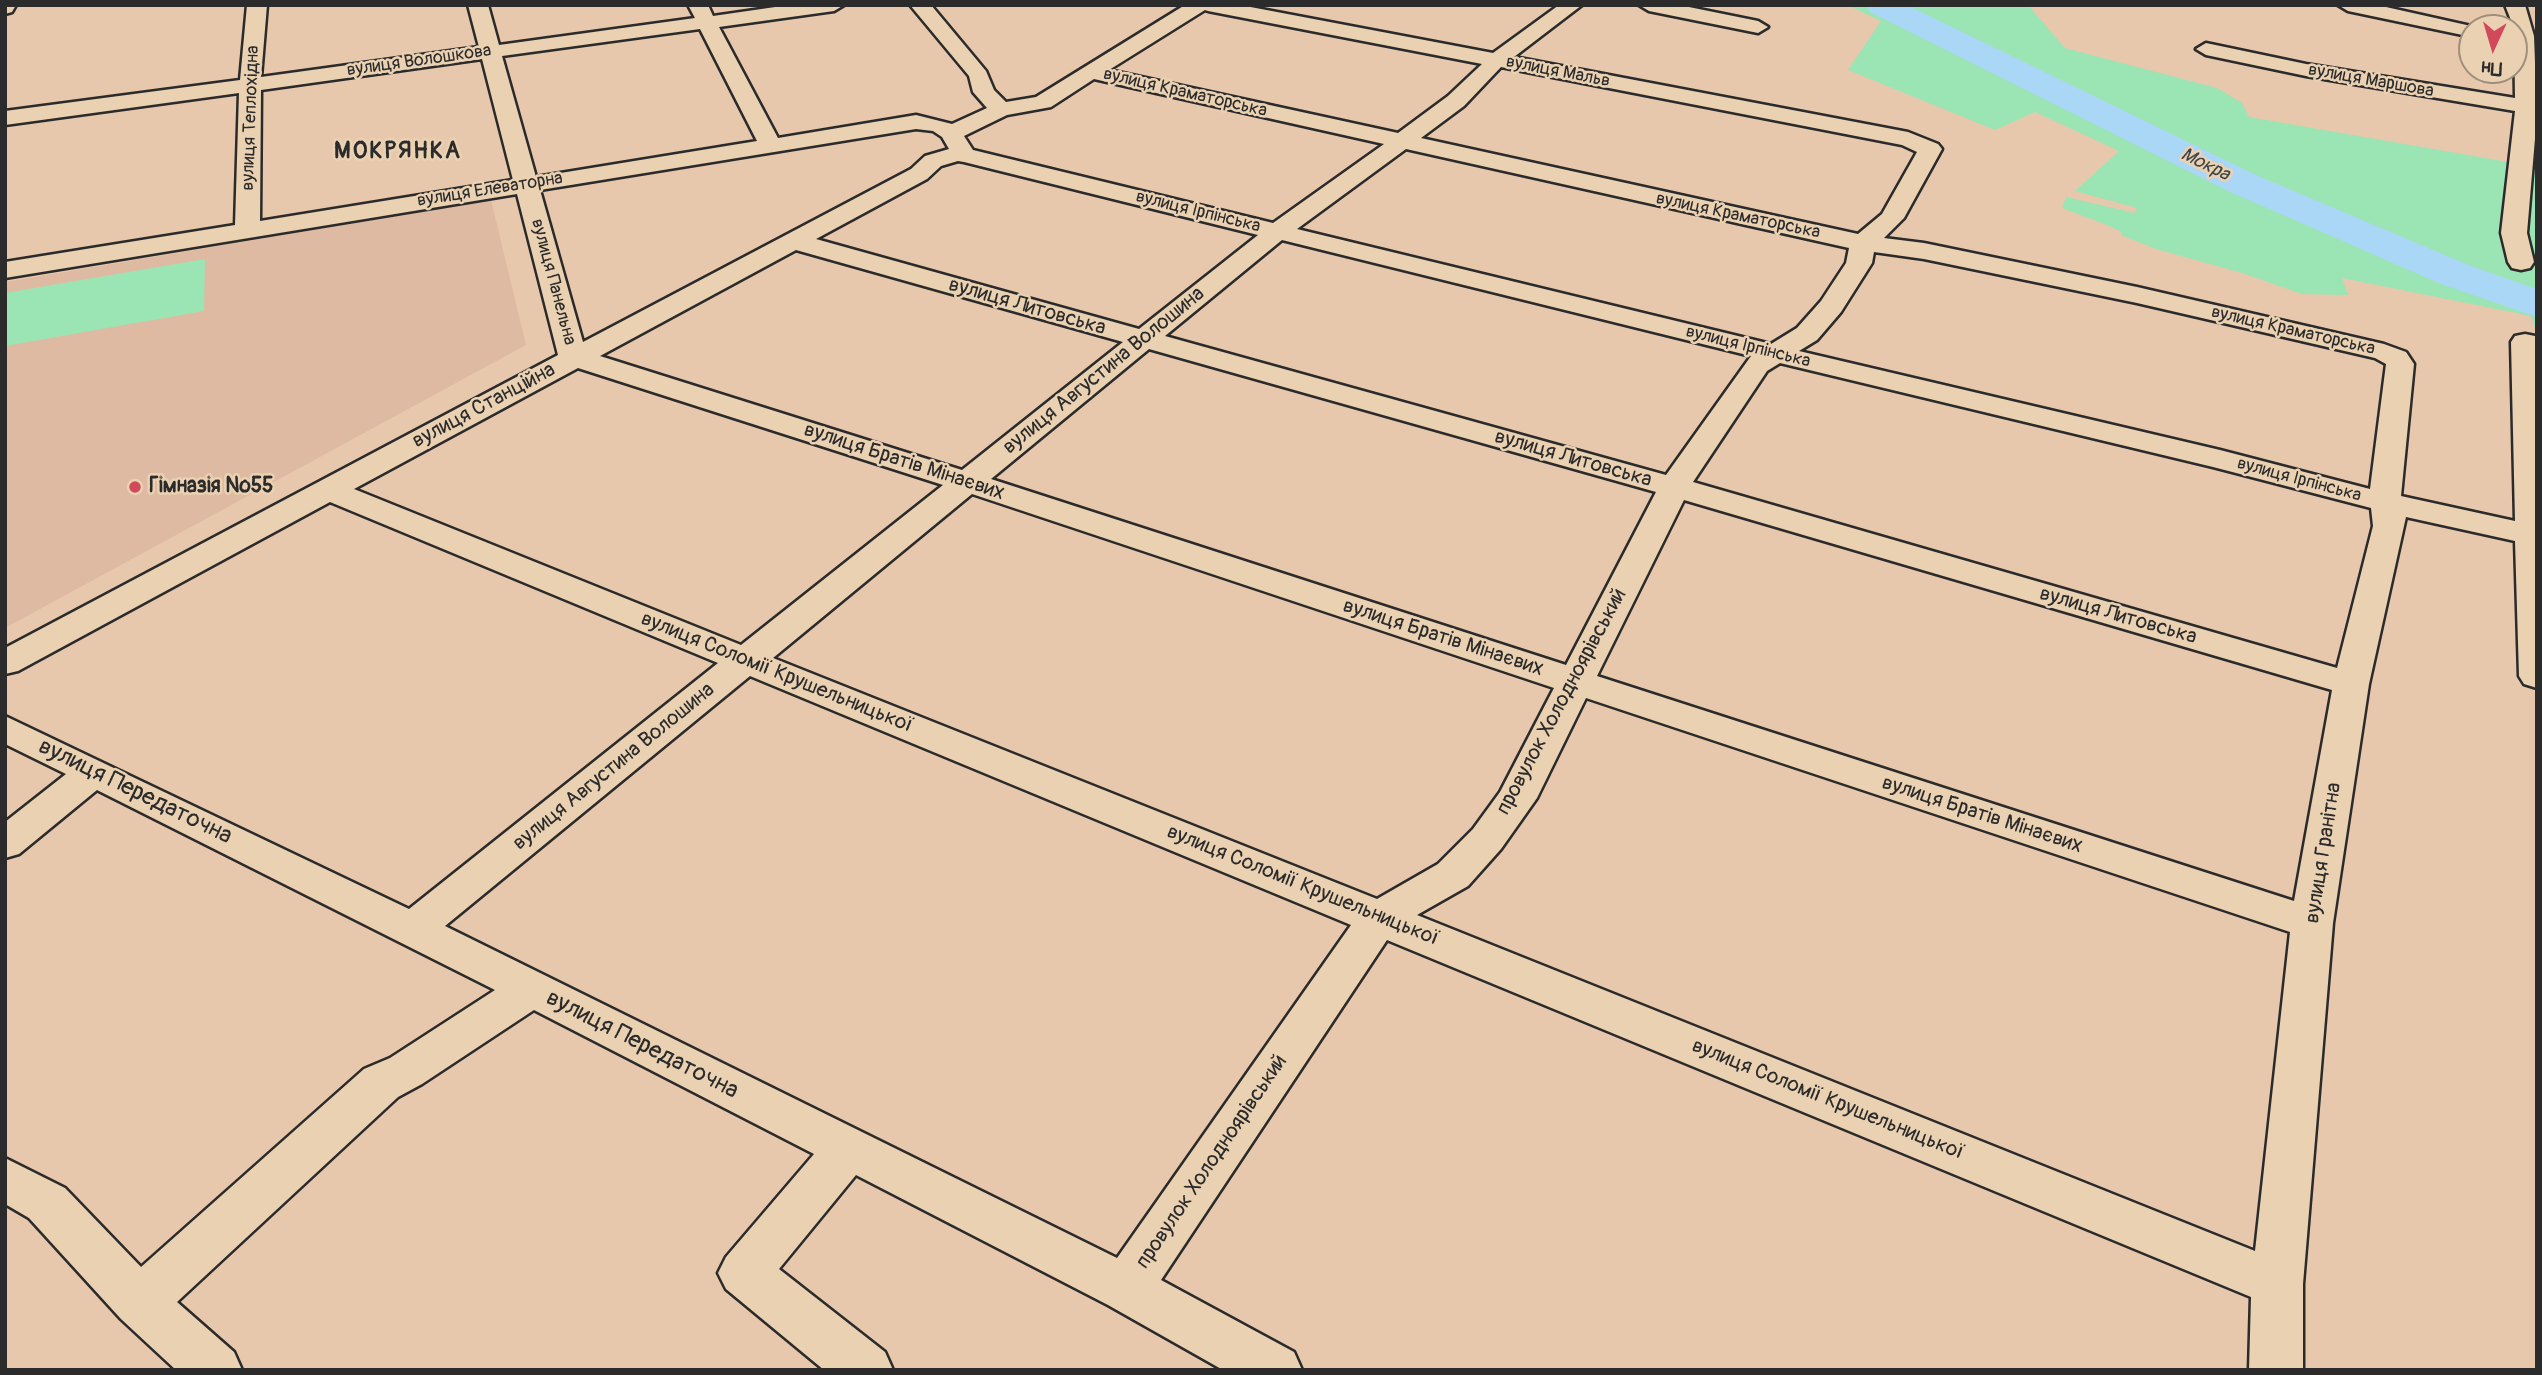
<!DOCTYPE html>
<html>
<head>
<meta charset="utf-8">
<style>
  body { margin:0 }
  #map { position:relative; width:2542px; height:1375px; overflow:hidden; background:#e7c8ac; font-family:Pangolin,sans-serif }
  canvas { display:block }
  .frame { position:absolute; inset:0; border:7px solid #2b2b2b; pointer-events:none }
  .north { position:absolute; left:2458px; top:14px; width:70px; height:70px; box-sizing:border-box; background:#ead1b2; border:2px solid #9e8f7c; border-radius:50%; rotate:184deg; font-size:19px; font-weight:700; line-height:28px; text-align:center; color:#2b2b2b }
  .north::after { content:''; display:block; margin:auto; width:24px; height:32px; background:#d1495b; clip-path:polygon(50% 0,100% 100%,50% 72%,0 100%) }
</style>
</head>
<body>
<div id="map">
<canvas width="2542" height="1375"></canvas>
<div class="frame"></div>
<div class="north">Пн</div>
</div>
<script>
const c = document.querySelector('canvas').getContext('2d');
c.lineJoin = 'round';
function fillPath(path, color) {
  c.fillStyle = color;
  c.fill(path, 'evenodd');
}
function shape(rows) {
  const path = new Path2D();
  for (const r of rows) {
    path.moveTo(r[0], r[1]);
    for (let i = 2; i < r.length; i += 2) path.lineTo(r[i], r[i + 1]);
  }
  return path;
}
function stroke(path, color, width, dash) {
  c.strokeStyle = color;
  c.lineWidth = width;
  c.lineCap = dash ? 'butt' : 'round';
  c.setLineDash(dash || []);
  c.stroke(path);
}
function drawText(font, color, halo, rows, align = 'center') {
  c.font = font + ' Pangolin,sans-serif';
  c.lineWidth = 5;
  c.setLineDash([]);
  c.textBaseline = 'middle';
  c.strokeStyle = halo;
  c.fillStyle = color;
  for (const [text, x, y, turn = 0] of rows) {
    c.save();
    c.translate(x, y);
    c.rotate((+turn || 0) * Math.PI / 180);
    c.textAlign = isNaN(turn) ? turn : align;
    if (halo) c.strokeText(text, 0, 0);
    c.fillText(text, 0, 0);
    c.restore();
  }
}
fillPath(shape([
  [491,200,526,345,5,628,5,282]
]), '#dfbaa2');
fillPath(shape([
  [1847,5,2028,5,2065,48,2217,88,2242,103,2249,117,2537,167,2537,333,2531,316,2342,278,2348,295,2302,294,2242,273,2156,249,2121,235,2122,232,2107,225,2062,208,2066,197,2135,213,2137,208,2075,191,2119,151,2035,112,1995,130,1848,70,1881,21],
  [205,259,204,311,5,346,5,293]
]), '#9be4b3');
fillPath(shape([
  [1865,5,1907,5,2256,175,2471,266,2537,289,2537,317,2441,284,2228,191,1870,12,1865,5]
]), '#aad7f6');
const minor = shape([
  [5,5,16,5,12,12,5,14,5,5],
  [247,5,267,5,261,77,479,47,468,5,488,5,499,45,695,18,688,5,708,5,713,16,789,5,844,5,834,11,719,27,778,138,916,115,952,124,987,108,973,92,969,76,910,5,931,5,986,71,994,90,1006,102,1036,97,1185,5,1240,5,1493,53,1559,5,1582,5,1514,57,1908,132,1938,144,1942,149,1904,218,1884,238,1924,243,2137,287,2384,344,2406,352,2414,364,2401,496,2515,521,2511,342,2515,336,2525,334,2535,336,2537,688,2524,684,2519,676,2515,541,2406,517,2369,684,2333,923,2303,1284,2303,1370,2249,1370,2251,1297,1387,940,1161,1280,1294,1352,1302,1370,1223,1370,1108,1305,856,1175,779,1269,885,1352,893,1370,824,1370,726,1289,718,1273,726,1257,814,1154,534,1010,422,1084,398,1097,177,1302,234,1352,242,1370,176,1370,121,1319,29,1218,5,1204,5,1158,65,1188,141,1267,364,1069,390,1058,495,990,97,790,19,854,5,858,5,822,66,774,5,744,5,716,409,909,718,663,330,502,18,671,5,674,5,648,558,355,517,194,5,278,5,262,235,225,239,93,5,125,5,111,240,80,247,5],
  [1205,10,1208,11,1482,64,1448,96,1398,133,1109,70,1205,10],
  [700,29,757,141,536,177,502,56,700,29],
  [482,59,513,180,260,221,261,90,482,59],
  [1501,67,1902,145,1917,152,1882,214,1858,234,1421,138,1464,106,1501,67],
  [1094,79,1384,144,1273,223,973,150,964,136,1007,115,1051,107,1094,79],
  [916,129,933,131,942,137,949,149,925,156,911,169,583,342,540,190,916,129],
  [1406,149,1849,248,1846,263,1821,301,1797,328,1771,344,1297,229,1406,149],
  [958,161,964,162,1258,235,1139,329,816,239,927,179,941,166,958,161],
  [1282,240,1751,356,1666,475,1165,336,1282,240],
  [796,250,1123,342,962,470,600,356,796,250],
  [1874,252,1924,259,2137,303,2375,358,2386,364,2370,489,2220,450,1799,351,1817,340,1841,312,1872,263,1874,252],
  [1149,349,1656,492,1566,665,991,479,1149,349],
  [1780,363,2213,467,2371,508,2373,526,2337,668,1693,482,1767,371,1780,363],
  [578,368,943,485,741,645,354,489,578,368],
  [972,494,1554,688,1500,792,1473,829,1438,864,1377,899,773,658,972,494],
  [1684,500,2332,690,2294,901,1597,676,1684,500],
  [750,676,1351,925,1117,1258,445,926,750,676],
  [1586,698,2290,932,2255,1251,1417,915,1468,886,1501,849,1537,798,1586,698],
  [1639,5,1679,5,1758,21,1768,27,1758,33,1649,11,1639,5],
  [2338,5,2377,5,2480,28,2472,28,2472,37,2348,11,2338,5],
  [2505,5,2525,5,2534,36,2537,115,2527,233,2534,262,2530,268,2521,270,2512,268,2508,262,2501,233,2515,111,2306,76,2206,55,2196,49,2206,43,2306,64,2515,98,2514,28,2505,5]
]);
stroke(minor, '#2b2b2b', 5);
fillPath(minor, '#ead1b2');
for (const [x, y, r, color] of [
  [135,487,7,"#d1495b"]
]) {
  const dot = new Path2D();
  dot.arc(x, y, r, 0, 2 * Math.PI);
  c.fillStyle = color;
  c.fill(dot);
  stroke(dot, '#ead1b2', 2.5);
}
drawText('18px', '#2b2b2b', '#ead1b2', [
  ["вулиця Волошкова",419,61,-8],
  ["вулиця Мальв",1558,72,11],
  ["вулиця Маршова",2371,81,10],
  ["вулиця Краматорська",1185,93,13],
  ["вулиця Теплохідна",251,118,-88],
  ["вулиця Елеваторна",490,190,-9],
  ["вулиця Ірпінська",1198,212,14],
  ["вулиця Краматорська",1738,216,12],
  ["вулиця Панельна",553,282,75],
  ["вулиця Краматорська",2293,331,13],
  ["вулиця Ірпінська",1748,347,14],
  ["вулиця Ірпінська",2299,480,15]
]);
drawText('italic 19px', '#3e4549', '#ead1b2', [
  ["Мокра",2205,165,26]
]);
drawText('21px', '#2b2b2b', '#ead1b2', [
  ["вулиця Литовська",1027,307,16],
  ["вулиця Августина Волошина",1104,371,-39],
  ["вулиця Станційна",484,406,-28],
  ["вулиця Литовська",1573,459,16],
  ["вулиця Братів Мінаєвих",904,462,18],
  ["вулиця Литовська",2118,616,16],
  ["вулиця Братів Мінаєвих",1443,638,18],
  ["вулиця Соломії Крушельницької",777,673,22],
  ["провулок Холодноярівський",1562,702,-62],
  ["вулиця Августина Волошина",614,767,-39],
  ["вулиця Братів Мінаєвих",1982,815,18],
  ["вулиця Гранітна",2324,853,-81],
  ["вулиця Соломії Крушельницької",1303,886,22],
  ["вулиця Соломії Крушельницької",1828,1100,22],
  ["провулок Холодноярівський",1212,1162,-56]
]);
drawText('bold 21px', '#2b2b2b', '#ead1b2', [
  ["Гімназія №55",149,487]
], 'left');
c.letterSpacing = '2px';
drawText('bold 23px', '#2b2b2b', '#ead1b2', [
  ["МОКРЯНКА",398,152]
]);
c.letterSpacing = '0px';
drawText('24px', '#2b2b2b', '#ead1b2', [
  ["вулиця Передаточна",135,792,26],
  ["вулиця Передаточна",642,1045,27]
]);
</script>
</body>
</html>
